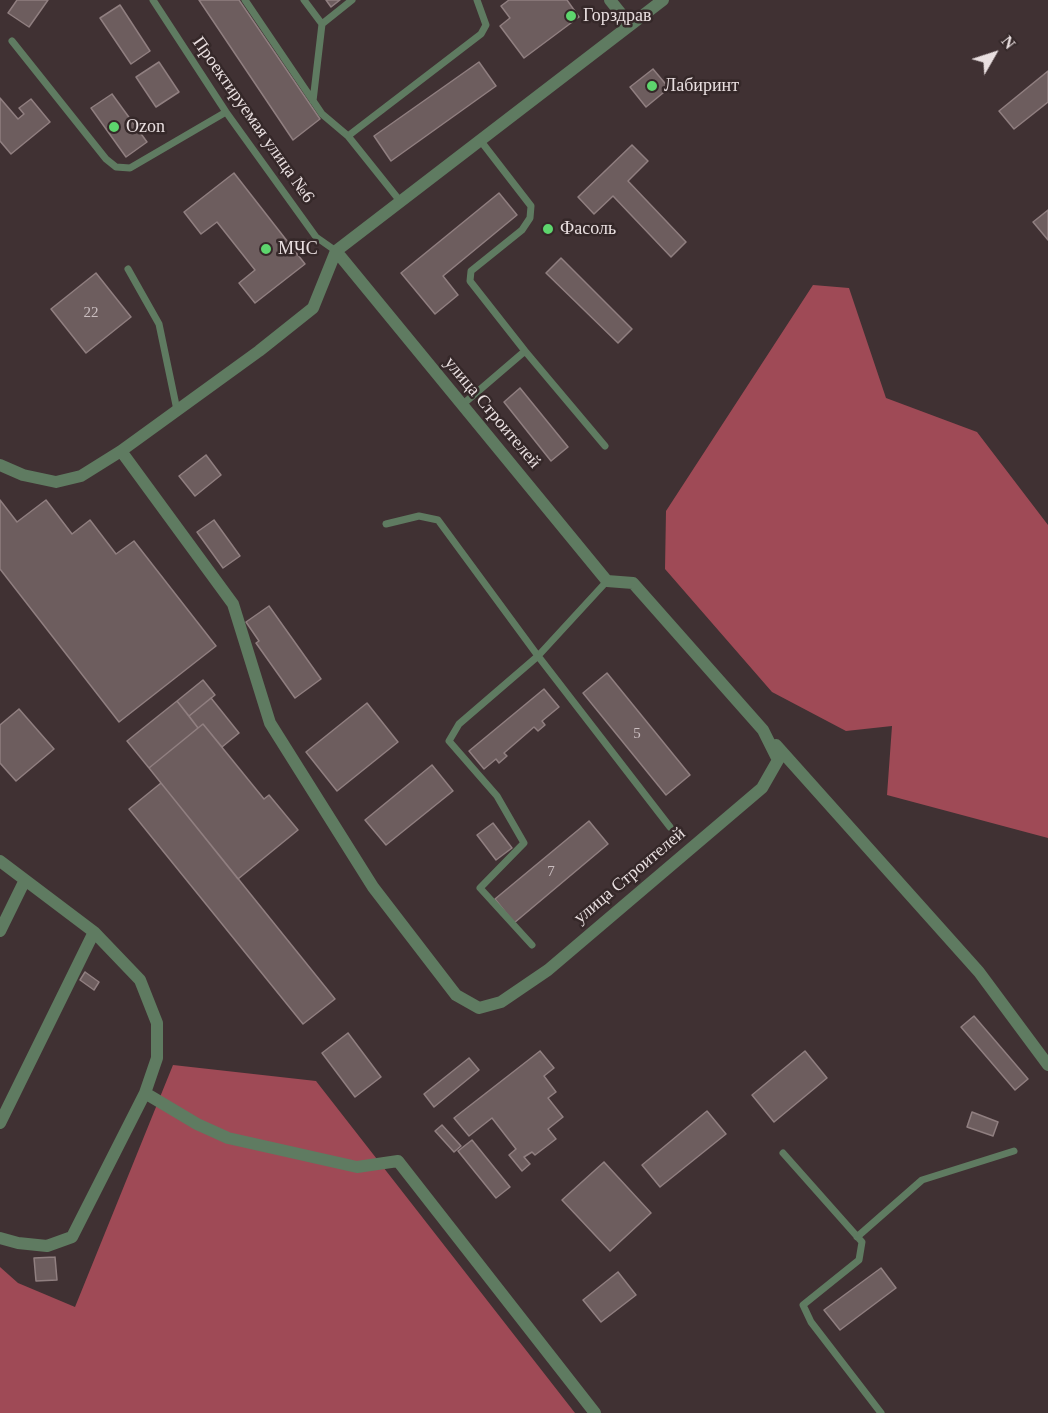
<!DOCTYPE html>
<html>
<head>
<meta charset="utf-8">
<style>
  body { margin:0 }
  #map { position:relative; width:1048px; height:1413px; overflow:hidden; background:#403133; font-family:"Times New Roman",serif }
  canvas { display:block }
  .north { position:absolute; left:964px; top:24px; width:60px; height:60px; -webkit-text-stroke:4px #352829; paint-order:stroke; rotate:51deg; font-size:16px; font-weight:700; line-height:24px; text-align:center; color:#e9dfe0 }
  .north::after { content:''; display:block; margin:auto; width:21px; height:27px; background:#e9dfe0; clip-path:polygon(50% 0,100% 100%,50% 72%,0 100%) }
</style>
</head>
<body>
<div id="map">
<canvas width="1048" height="1413"></canvas>
<div class="north">N</div>
</div>
<script>
const c = document.querySelector('canvas').getContext('2d');
c.lineJoin = 'round';
function fillPath(path, color) {
  c.fillStyle = color;
  c.fill(path, 'evenodd');
}
function shape(rows) {
  const path = new Path2D();
  for (const r of rows) {
    path.moveTo(r[0], r[1]);
    for (let i = 2; i < r.length; i += 2) path.lineTo(r[i], r[i + 1]);
  }
  return path;
}
function stroke(path, color, width, dash) {
  c.strokeStyle = color;
  c.lineWidth = width;
  c.lineCap = dash ? 'butt' : 'round';
  c.setLineDash(dash || []);
  c.stroke(path);
}
function drawText(font, color, halo, rows, align = 'center') {
  c.font = font + ' "Times New Roman",serif';
  c.lineWidth = 5;
  c.setLineDash([]);
  c.textBaseline = 'middle';
  c.strokeStyle = halo;
  c.fillStyle = color;
  for (const [text, x, y, turn = 0] of rows) {
    c.save();
    c.translate(x, y);
    c.rotate((+turn || 0) * Math.PI / 180);
    c.textAlign = isNaN(turn) ? turn : align;
    if (halo) c.strokeText(text, 0, 0);
    c.fillText(text, 0, 0);
    c.restore();
  }
}
fillPath(shape([
  [813,285,849,288,886,398,977,432,1048,525,1048,838,887,795,892,726,846,731,772,692,665,569,666,511],
  [173,1065,316,1081,575,1413,0,1413,0,1267,18,1283,75,1307]
]), '#9f4a56');
const building = shape([
  [17,0,48,0,29,27,8,13,17,0],
  [199,0,239,0,320,119,293,140,199,0],
  [326,0,340,0,331,7,326,0],
  [509,0,567,0,579,17,524,58,500,26,510,18,501,6,509,0],
  [120,5,150,51,131,64,100,18,120,5],
  [159,62,179,92,156,107,136,77,159,62],
  [479,62,496,86,391,161,374,136,479,62],
  [653,69,669,88,646,107,630,87,653,69],
  [1048,71,1048,102,1014,129,999,111,1048,71],
  [112,94,147,142,126,157,91,108,112,94],
  [0,98,18,119,24,114,19,108,31,99,50,122,11,154,0,141,0,98],
  [632,145,648,161,628,181,686,242,671,257,613,196,594,214,578,197,632,145],
  [234,173,305,264,255,303,239,283,255,270,217,222,201,234,184,212,234,173],
  [499,193,517,215,443,276,458,295,435,314,401,273,499,193],
  [1048,210,1048,240,1033,222,1048,210],
  [561,258,632,329,618,343,546,273,561,258],
  [96,273,131,317,86,353,51,309,96,273],
  [520,388,568,447,551,461,504,402,520,388],
  [206,455,221,475,195,496,179,476,206,455],
  [0,500,17,522,46,500,72,534,90,520,116,554,134,541,216,646,119,722,0,569,0,500],
  [214,520,240,556,223,568,197,532,214,520],
  [269,606,321,679,295,698,256,643,259,641,246,622,269,606],
  [607,673,690,775,666,795,583,693,607,673],
  [203,680,215,695,189,716,177,701,203,680],
  [544,689,559,707,542,721,545,725,538,731,534,727,504,753,507,756,499,763,496,759,484,769,469,751,544,689],
  [211,698,239,733,222,747,203,724,198,728,189,716,211,698],
  [177,701,198,728,149,768,127,741,177,701],
  [367,703,398,742,337,791,306,752,367,703],
  [19,709,54,749,16,781,0,763,0,725,19,709],
  [203,724,264,799,269,795,298,830,238,879,149,768,203,724],
  [432,765,453,791,386,845,365,820,432,765],
  [161,783,335,999,303,1024,129,809,161,783],
  [589,821,608,844,514,923,495,899,589,821],
  [493,823,512,848,496,860,477,835,493,823],
  [85,972,99,982,94,990,80,980,85,972],
  [974,1016,1028,1079,1015,1090,961,1027,974,1016],
  [348,1033,381,1077,355,1097,322,1053,348,1033],
  [540,1051,554,1068,544,1076,556,1092,548,1098,563,1117,548,1129,556,1139,535,1155,532,1152,524,1157,530,1164,522,1171,509,1155,516,1149,492,1118,469,1136,454,1118,540,1051],
  [805,1051,827,1078,774,1122,752,1095,805,1051],
  [469,1058,479,1070,434,1107,424,1094,469,1058],
  [707,1111,726,1134,660,1187,642,1165,707,1111],
  [972,1112,998,1122,993,1136,967,1127,972,1112],
  [442,1125,461,1146,454,1152,435,1131,442,1125],
  [472,1140,510,1187,496,1198,458,1151,472,1140],
  [604,1162,651,1213,610,1251,562,1200,604,1162],
  [55,1257,57,1280,36,1281,34,1258,55,1257],
  [881,1268,896,1288,840,1330,824,1310,881,1268],
  [618,1272,636,1295,601,1322,583,1300,618,1272]
]);
fillPath(building, '#6d5d5e');
stroke(building, '#907f80', 1.5);
stroke(shape([
  [153,0,226,112,316,237,336,251],
  [245,0,322,114,348,136,400,201],
  [304,0,322,24],
  [12,41,106,159,116,167,130,168,226,112],
  [313,101,322,24,352,0],
  [348,136,481,34,486,25,477,0],
  [480,140,531,206,530,218,522,230,471,271,470,281,525,351,605,446],
  [128,269,159,324,177,410],
  [462,405,525,351],
  [386,524,419,516,438,520,538,656,670,827],
  [532,945,480,888,524,843,497,796,449,741,459,724,538,656,607,581],
  [783,1153,862,1242,859,1260,803,1305,811,1322,881,1413],
  [857,1237,922,1180,1014,1151]
]), '#5f7b61', 7);
stroke(shape([
  [610,0,630,25],
  [121,451,233,604,270,723,373,887,456,995,479,1008,501,1002,548,970,762,788,778,760,763,730,633,583,607,581,336,251],
  [0,465,23,475,56,482,81,476,121,451,259,351,313,308,336,251,663,0],
  [776,745,979,972,1048,1065],
  [0,861,94,932,140,980,157,1023,157,1058,145,1093,72,1237,47,1246,18,1243,0,1238],
  [0,931,25,880],
  [145,1093,197,1124,228,1138,357,1167,398,1161,595,1413],
  [0,1123,94,932]
]), '#5f7b61', 12);
for (const [x, y, r, color] of [
  [571,16,6,"#5dd56d"],
  [652,86,6,"#5dd56d"],
  [114,127,6,"#5dd56d"],
  [548,229,6,"#5dd56d"],
  [266,249,6,"#5dd56d"]
]) {
  const dot = new Path2D();
  dot.arc(x, y, r, 0, 2 * Math.PI);
  c.fillStyle = color;
  c.fill(dot);
  stroke(dot, '#352829', 2);
}
drawText('15px', '#cabec0', null, [
  ["22",91,313],
  ["5",637,734],
  ["7",551,872]
]);
drawText('18px', '#e9dfe0', '#352829', [
  ["Горздрав",583,16],
  ["Лабиринт",664,86],
  ["Ozon",126,127],
  ["Фасоль",560,229],
  ["МЧС",278,249]
], 'left');
drawText('18px', '#e9dfe0', '#352829', [
  ["Проектируемая улица №6",253,120,55],
  ["улица Строителей",492,413,50],
  ["улица Строителей",630,876,-40]
]);
</script>
</body>
</html>
